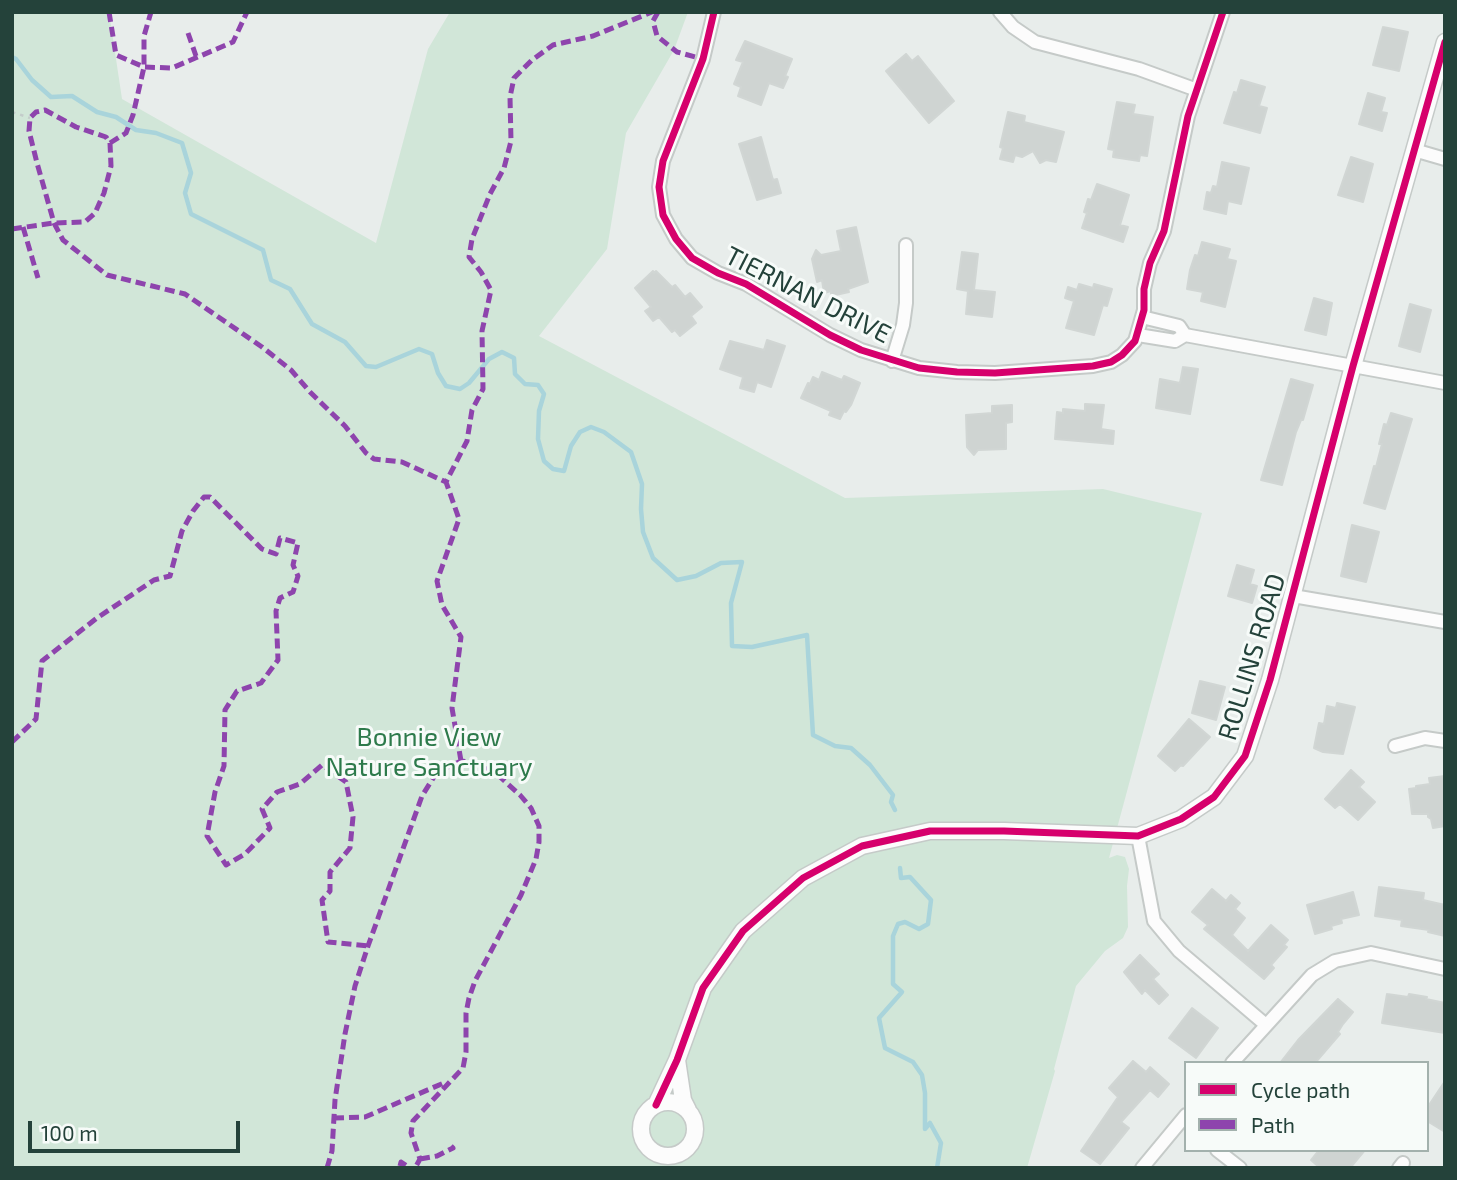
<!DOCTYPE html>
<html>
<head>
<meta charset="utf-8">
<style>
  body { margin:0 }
  #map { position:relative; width:1457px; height:1180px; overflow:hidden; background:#e8edeb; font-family:"Exo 2",sans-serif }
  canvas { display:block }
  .frame { position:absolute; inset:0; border:14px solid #24423a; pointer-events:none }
  .legend { position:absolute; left:1184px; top:1061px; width:245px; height:91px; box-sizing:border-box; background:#f7fbf9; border:2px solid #a3b1ad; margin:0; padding:9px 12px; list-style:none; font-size:21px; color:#24423a }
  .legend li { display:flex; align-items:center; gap:14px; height:35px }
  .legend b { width:35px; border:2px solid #a3b1ad }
  .scale { position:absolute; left:28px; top:1121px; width:212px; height:32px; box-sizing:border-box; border:4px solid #24423a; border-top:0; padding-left:9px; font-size:21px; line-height:24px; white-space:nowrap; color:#24423a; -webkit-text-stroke:5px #f7fbf9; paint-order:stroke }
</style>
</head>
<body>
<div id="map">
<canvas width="1457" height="1180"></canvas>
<div class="frame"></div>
<ul class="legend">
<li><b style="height:9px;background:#d6006c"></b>Cycle path</li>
<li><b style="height:9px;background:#8e44ad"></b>Path</li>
</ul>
<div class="scale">100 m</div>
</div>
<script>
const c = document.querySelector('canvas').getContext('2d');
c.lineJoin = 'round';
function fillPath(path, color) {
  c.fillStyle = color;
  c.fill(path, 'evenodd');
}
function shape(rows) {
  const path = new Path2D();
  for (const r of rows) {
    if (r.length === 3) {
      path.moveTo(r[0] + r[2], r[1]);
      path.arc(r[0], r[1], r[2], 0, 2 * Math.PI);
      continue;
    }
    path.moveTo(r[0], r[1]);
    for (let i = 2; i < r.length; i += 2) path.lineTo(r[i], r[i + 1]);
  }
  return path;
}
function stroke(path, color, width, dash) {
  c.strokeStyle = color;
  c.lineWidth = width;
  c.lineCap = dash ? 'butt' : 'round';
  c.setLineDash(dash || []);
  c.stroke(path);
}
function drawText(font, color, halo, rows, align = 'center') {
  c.font = font + ' "Exo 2",sans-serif';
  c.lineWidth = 6;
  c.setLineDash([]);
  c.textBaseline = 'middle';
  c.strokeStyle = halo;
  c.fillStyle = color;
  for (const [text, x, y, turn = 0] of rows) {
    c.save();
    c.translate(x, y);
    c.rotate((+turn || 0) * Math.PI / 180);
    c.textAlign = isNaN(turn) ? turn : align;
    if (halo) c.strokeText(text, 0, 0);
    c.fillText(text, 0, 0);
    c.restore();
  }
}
fillPath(shape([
  [12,12,109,12,122,99,376,243,428,49,450,12,688,12,674,50,626,133,607,249,539,336,845,498,1103,489,1202,513,1109,858,1117,855,1125,857,1129,869,1127,886,1128,927,1123,938,1105,951,1076,986,1054,1069,1055,1071,1027,1168,12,1168]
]), '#d1e6d8');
stroke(shape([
  [12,57,16,59,32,80,51,97,72,96,97,112,116,117,136,130,156,133,182,143,191,173,185,193,191,214,263,250,271,280,290,289,312,324,345,342,366,366,376,367,419,349,432,354,438,373,446,386,460,389,469,383,489,359,502,352,514,358,515,374,525,384,538,385,544,394,539,411,538,439,544,461,553,469,564,471,571,446,580,432,591,427,604,432,631,452,642,484,641,509,643,532,653,558,677,580,696,576,721,563,742,562,731,603,732,646,752,647,807,635,813,735,835,746,851,748,870,765,893,795,891,802,895,810],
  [900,868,901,878,910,877,931,900,928,924,919,929,905,922,898,924,893,936,893,984,902,992,879,1018,885,1048,913,1062,922,1075,925,1093,925,1129,930,1123,941,1143,937,1168]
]), '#a9d4db', 4.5);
const building = shape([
  [1383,27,1408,32,1399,71,1373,65,1383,27],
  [745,41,792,59,785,76,788,77,783,88,769,83,761,105,738,96,741,87,734,84,743,62,736,60,745,41],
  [906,54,912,61,918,56,954,101,929,123,886,71,906,54],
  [1241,80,1265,87,1259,106,1267,108,1260,133,1224,123,1234,92,1237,93,1241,80],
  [1368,93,1385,98,1381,112,1387,113,1382,131,1359,124,1368,93],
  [1117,102,1135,105,1133,114,1153,117,1147,156,1140,155,1139,161,1113,157,1114,150,1108,149,1117,102],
  [1008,112,1025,116,1024,122,1064,132,1056,162,1046,160,1040,163,1033,151,1022,157,1015,155,1013,162,1000,159,1003,148,1000,147,1008,112],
  [761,137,773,180,777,179,781,193,757,200,739,144,761,137],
  [1351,157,1373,164,1363,202,1338,195,1351,157],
  [1222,162,1249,168,1241,204,1228,201,1226,214,1204,209,1207,192,1211,193,1213,186,1217,187,1222,162],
  [1097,184,1129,195,1120,225,1128,227,1123,242,1082,228,1087,213,1084,212,1088,199,1091,200,1097,184],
  [856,227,868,282,848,289,849,292,831,296,831,291,824,293,822,280,817,282,812,259,816,250,821,255,841,251,837,231,856,227],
  [1202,242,1230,249,1227,259,1236,261,1225,307,1201,301,1203,292,1187,289,1190,270,1195,255,1198,256,1202,242],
  [962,252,978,254,974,290,995,292,992,317,966,314,968,291,957,289,962,252],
  [653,271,654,273,656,271,672,287,675,285,685,297,690,293,702,307,691,316,696,323,680,336,675,330,672,332,659,317,653,321,645,311,651,307,635,288,653,271],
  [1079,284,1093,288,1094,284,1112,289,1107,306,1103,305,1094,335,1066,328,1074,301,1065,298,1068,287,1077,290,1079,284],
  [1314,298,1332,303,1326,335,1305,330,1314,298],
  [1410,304,1431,310,1420,352,1399,346,1410,304],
  [767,340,785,346,771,387,757,382,754,392,740,388,743,377,720,369,730,341,764,350,767,340],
  [1183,367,1198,369,1190,414,1156,408,1160,379,1180,383,1183,367],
  [822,372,842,380,844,376,860,383,851,405,846,412,844,411,840,419,829,415,831,411,801,398,808,383,810,384,813,377,819,380,822,372],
  [1291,379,1313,385,1303,420,1301,420,1296,432,1282,485,1261,480,1291,379],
  [1085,404,1104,405,1101,429,1114,431,1113,444,1055,439,1057,412,1063,413,1063,409,1085,411,1085,404],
  [1012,405,1012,422,1006,423,1006,449,978,450,974,455,967,447,966,415,992,413,992,406,1012,405],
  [1391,413,1412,419,1385,509,1364,503,1374,466,1376,467,1382,444,1379,444,1384,424,1387,425,1391,413],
  [1352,525,1379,532,1366,582,1341,576,1352,525],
  [1237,565,1254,570,1250,584,1257,586,1252,603,1228,596,1237,565],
  [1200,681,1225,687,1216,720,1192,713,1200,681],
  [1337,703,1355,707,1343,754,1323,752,1314,748,1319,723,1324,724,1327,706,1336,708,1337,703],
  [1189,719,1210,737,1183,766,1181,765,1175,771,1158,756,1189,719],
  [1351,770,1364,782,1359,787,1375,802,1358,820,1340,804,1335,808,1325,799,1351,770],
  [1445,776,1445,826,1433,828,1431,819,1428,817,1428,814,1412,814,1409,789,1416,788,1416,786,1430,784,1429,778,1445,776],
  [1379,887,1424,893,1423,900,1445,905,1445,936,1428,932,1429,930,1401,926,1402,920,1375,916,1379,887],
  [1212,889,1226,901,1231,895,1240,903,1235,909,1245,918,1232,935,1248,951,1271,925,1288,940,1284,945,1287,947,1271,965,1274,968,1264,979,1204,929,1208,925,1192,912,1212,889],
  [1353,892,1359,915,1341,919,1342,923,1331,926,1332,929,1315,934,1307,905,1353,892],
  [1140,955,1159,974,1153,979,1168,995,1159,1004,1145,990,1142,994,1124,972,1140,955],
  [1387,994,1408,997,1409,994,1427,997,1426,999,1445,1003,1445,1033,1382,1023,1387,994],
  [1338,999,1353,1012,1343,1024,1338,1032,1340,1034,1315,1063,1280,1063,1298,1040,1338,999],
  [1192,1008,1218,1028,1196,1058,1169,1038,1192,1008],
  [1133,1061,1146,1072,1150,1067,1169,1084,1158,1097,1150,1090,1121,1122,1129,1128,1100,1164,1081,1151,1118,1097,1109,1088,1133,1061],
  [1445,1081,1445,1132,1427,1121,1427,1108,1445,1081],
  [1319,1150,1365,1150,1350,1168,1320,1168,1311,1160,1319,1150]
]);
fillPath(building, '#cfd4d2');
stroke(building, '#d1d6d4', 2);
const minor = shape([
  [714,12,703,59,663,161,659,187,663,215,676,239,692,258,718,273,746,284,830,335,861,350,919,368,957,372,995,373,1093,366,1111,362,1122,355,1135,341,1144,310,1144,289,1150,263,1164,231,1188,116,1223,12],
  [1000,12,1013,27,1035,42,1139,69,1197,90],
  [1414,150,1445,159],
  [1142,317,1179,326,1185,335],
  [1138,335,1175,341,1185,335,1445,383],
  [892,361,903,325,906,303,906,245],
  [1293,596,1445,622],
  [1395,746,1425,738,1445,741],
  [1138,836,1154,921,1179,951,1266,1025],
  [1232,1063,1312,975,1335,961,1371,953,1445,969],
  [1217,1150,1240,1168],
  [1142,1168,1186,1115],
  [1399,1168,1403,1163]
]);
const tertiary = shape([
  [677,1060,683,1100,688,1110],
  [668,1129,27],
  [656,1105,677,1060,703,988,743,931,803,878,862,846,930,831,1004,831,1138,836,1181,819,1214,797,1245,756,1270,680,1353,366,1445,42]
]);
stroke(minor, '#c5cac8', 16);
stroke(tertiary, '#c5cac8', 19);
stroke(shape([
  [12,112,30,118]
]), '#c3ccca', 2.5, [3.5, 5]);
stroke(minor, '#fcfcfc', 12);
stroke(tertiary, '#fcfcfc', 16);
stroke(shape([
  [109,12,116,55,144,67,172,68,233,42,247,12],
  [658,12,653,21,657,36,677,52,703,59],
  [188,33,196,56],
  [110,143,126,133,133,115,144,67,144,36,151,12],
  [23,227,38,278],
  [12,229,54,223,85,222,95,213,104,193,111,166,110,143,106,137,76,127,45,110,36,112,30,118,29,131,37,163,54,223,63,240,107,275,185,294,262,347,291,370,310,392,345,426,366,453,374,459,402,462,446,482],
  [12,742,36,719,42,661,97,618,154,580,170,576,182,531,193,511,204,497,210,497,262,549,276,554,280,538,298,543,293,565,298,576,293,592,280,598,276,611,278,660,261,683,237,691,225,710,224,766,215,792,207,836,226,865,245,854,270,828,262,809,277,792,300,784,322,765,346,782,353,817,350,848,330,872,330,891,322,900,328,942,368,946],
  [461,761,452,708,461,637,442,605,437,581,459,519,446,482,467,441,472,410,483,389,482,331,491,290,481,272,469,257,472,239,490,194,504,168,511,141,510,97,514,78,532,60,553,45,593,36,652,12],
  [334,1118,365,1117,446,1082],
  [420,1159,437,1156,453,1148,451,1146],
  [400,1166,401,1162,410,1168],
  [327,1168,332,1151,335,1100,345,1034,355,986,368,946,422,796,437,772,461,761,475,763,499,776,520,795,531,808,539,826,539,842,536,859,521,895,475,981,469,998,466,1013,466,1052,463,1068,413,1121,411,1133,420,1159,415,1168]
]), '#8e44ad', 5, [10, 5]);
stroke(shape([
  [714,12,703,59,663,161,659,187,663,215,676,239,692,258,718,273,746,284,830,335,861,350,919,368,957,372,995,373,1093,366,1111,362,1122,355,1135,341,1144,310,1144,289,1150,263,1164,231,1188,116,1223,12],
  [656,1105,677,1060,703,988,743,931,803,878,862,846,930,831,1004,831,1138,836,1181,819,1214,797,1245,756,1270,680,1353,366,1445,42]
]), '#d6006c', 7);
drawText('26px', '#24423a', '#f7fbf9', [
  ["TIERNAN DRIVE",808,295,27],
  ["ROLLINS ROAD",1252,657,-73]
]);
drawText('26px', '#2d7a4b', '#f7fbf9', [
  ["Bonnie View",429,737],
  ["Nature Sanctuary",429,767]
]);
</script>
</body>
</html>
